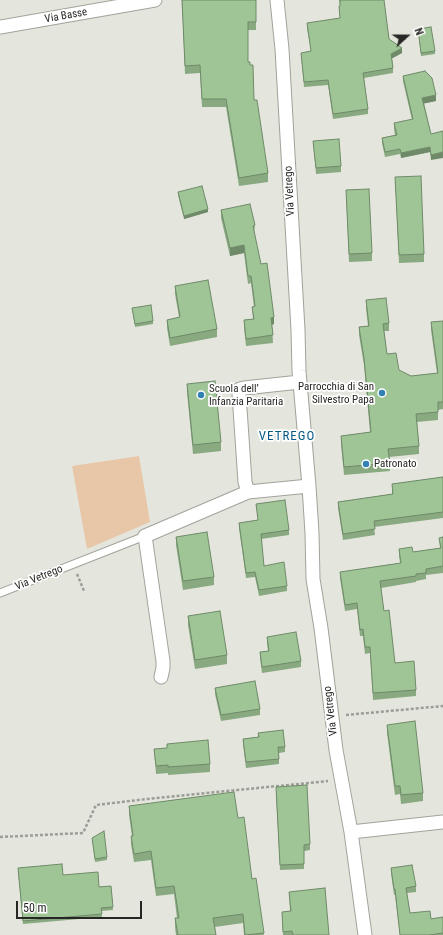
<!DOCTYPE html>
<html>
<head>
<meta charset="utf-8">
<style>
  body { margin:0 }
  #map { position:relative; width:443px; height:935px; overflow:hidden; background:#e4e6dd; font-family:"Roboto Condensed",sans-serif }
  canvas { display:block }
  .north { position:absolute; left:387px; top:16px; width:40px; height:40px; -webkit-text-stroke:3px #fff; paint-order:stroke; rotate:69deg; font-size:11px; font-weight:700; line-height:16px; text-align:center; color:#262724 }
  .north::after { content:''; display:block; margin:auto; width:14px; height:18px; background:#262724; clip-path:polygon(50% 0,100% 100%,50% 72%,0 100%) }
  .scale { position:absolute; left:16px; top:901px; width:126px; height:18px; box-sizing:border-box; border:2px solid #262724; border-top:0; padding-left:5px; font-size:12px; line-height:14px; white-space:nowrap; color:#262724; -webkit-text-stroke:3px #fff; paint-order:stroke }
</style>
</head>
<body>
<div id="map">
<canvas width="443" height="935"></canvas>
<div class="north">N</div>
<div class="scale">50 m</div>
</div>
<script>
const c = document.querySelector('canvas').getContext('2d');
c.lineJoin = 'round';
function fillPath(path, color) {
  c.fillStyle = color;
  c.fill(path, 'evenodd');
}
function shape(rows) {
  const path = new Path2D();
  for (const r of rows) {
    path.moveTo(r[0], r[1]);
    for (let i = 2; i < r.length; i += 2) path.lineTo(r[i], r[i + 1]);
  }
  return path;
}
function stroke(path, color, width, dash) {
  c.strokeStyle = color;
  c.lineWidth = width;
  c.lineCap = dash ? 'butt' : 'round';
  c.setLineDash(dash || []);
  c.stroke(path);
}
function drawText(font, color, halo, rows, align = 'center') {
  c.font = font + ' "Roboto Condensed",sans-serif';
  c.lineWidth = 3.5;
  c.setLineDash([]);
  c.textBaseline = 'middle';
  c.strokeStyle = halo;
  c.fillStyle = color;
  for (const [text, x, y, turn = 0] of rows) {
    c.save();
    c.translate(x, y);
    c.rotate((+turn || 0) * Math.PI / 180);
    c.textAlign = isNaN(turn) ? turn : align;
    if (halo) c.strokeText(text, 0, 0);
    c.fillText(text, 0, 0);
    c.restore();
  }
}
fillPath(shape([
  [139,456,150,522,87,549,72,466]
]), '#e8c7a9');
const lane = shape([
  [0,593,145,536]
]);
const street = shape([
  [277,0,282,49,298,330,299,371,309,486,312,533,313,579,321,628,336,750,351,832,365,935],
  [0,27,155,0],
  [248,492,245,482,239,394,240,389,244,388,300,382],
  [161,677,163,668,163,661,145,536,248,492,309,486],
  [351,832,443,822]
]);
stroke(lane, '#a1a39b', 9);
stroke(street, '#a1a39b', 15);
stroke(shape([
  [77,574,84,591],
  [346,715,443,706],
  [0,837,83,833,96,805,147,799,328,781]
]), '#9b9d96', 2.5, [3, 2]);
stroke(lane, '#fff', 7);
stroke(street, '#fff', 13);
fillPath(shape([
  [182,0,256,0,256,30,248,30,248,62,254,100,268,173,268,182,239,186,226,107,202,107,200,73,185,74],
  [339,0,384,0,389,39,402,53,392,58,393,68,393,73,364,78,368,109,368,114,333,119,328,85,304,87,301,53,311,51,307,28,307,23,340,18,339,11,339,6,340,6],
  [418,29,435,51,435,54,421,56],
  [403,76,436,101,424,103,431,134,443,131,431,160,430,152,401,158,400,154,385,157,382,143,382,138,395,135,394,129,394,123,412,120,403,81],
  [313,141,341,166,341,172,316,174],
  [395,177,424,254,424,262,399,263],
  [346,190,372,253,372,261,349,262],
  [178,192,208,212,184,219,178,195],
  [221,210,255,225,254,233,274,324,272,325,273,343,246,346,244,327,244,320,253,319,252,307,254,307,251,283,248,284,244,253,230,256,221,218],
  [175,286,217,329,217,337,170,346,167,328,167,320,179,317,175,294],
  [366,300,389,323,389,331,384,331,387,354,399,370,411,376,437,373,431,330,431,322,443,321,443,409,438,410,438,420,417,422,419,446,419,454,389,457,390,471,344,475,341,444,341,436,370,432,364,365,359,335,359,327,368,326,366,308],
  [132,308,153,321,153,324,135,327],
  [187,384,221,442,221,451,193,454,187,392],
  [443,477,443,518,374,527,375,535,343,540,338,508,338,502,392,494,392,484],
  [256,504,289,530,289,535,261,539,264,566,287,586,287,591,259,596,255,577,246,578,239,528,239,523,258,520],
  [176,537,214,577,214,585,183,590,176,545],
  [443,537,443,573,426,575,426,579,416,581,416,582,381,588,384,611,395,663,416,690,416,696,373,700,370,653,365,654,363,636,360,636,357,609,345,611,340,578,340,572,400,563,399,556,399,549,413,552,440,548,439,538],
  [188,616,227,655,227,664,195,669,188,625],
  [267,637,301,661,301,667,262,673,260,658,260,652,268,651,267,643],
  [215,688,260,709,260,715,221,721,215,694],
  [387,725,423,793,423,801,401,804,400,794,395,795,387,733],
  [258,733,285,747,285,752,279,753,279,764,246,768,243,744,243,739,258,737],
  [154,749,210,764,210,772,168,775,168,773,156,774],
  [276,793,310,844,310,850,304,851,304,869,280,870],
  [129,806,238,818,252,879,264,935,244,935,243,923,215,927,216,935,176,935,175,927,175,918,177,918,174,894,156,896,151,860,134,862,131,844,131,836,132,836,129,815],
  [92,838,107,857,107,860,95,862],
  [391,868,416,886,416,892,407,893,410,913,431,919,443,917,443,935,400,935,395,895,394,895,391,873],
  [18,871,63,875,99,887,111,886,113,910,101,911,102,917,23,924],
  [289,892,329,935,283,935,282,912,290,911]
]), '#89a981');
fillPath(shape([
  [402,48,402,53,391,59,391,54],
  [436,95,436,101,422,104,422,98],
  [430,147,430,152,401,158,401,153],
  [443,152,443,158,431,160,431,155],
  [208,209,208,212,184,219,184,216],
  [244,245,244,253,230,256,230,248],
  [274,317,274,324,271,325,271,318]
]), '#6f8a69');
const building = shape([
  [182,0,256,0,256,22,248,22,248,62,250,62,250,65,253,65,254,100,257,100,268,173,239,178,226,99,202,99,200,65,185,66,182,0],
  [340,0,384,0,389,39,402,48,391,54,393,68,363,73,368,109,333,114,328,80,304,82,301,53,311,51,307,23,340,18,339,6,340,6,340,0],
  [431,27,435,51,421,53,418,29,431,27],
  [425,71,432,78,436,95,422,98,431,134,443,131,443,152,431,155,430,147,401,153,400,149,385,152,382,138,397,135,394,123,413,119,403,76,425,71],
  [339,139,341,166,316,168,313,141,339,139],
  [421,176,424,254,399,255,395,177,421,176],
  [202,186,208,209,184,216,178,192,202,186],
  [369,189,372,253,349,254,346,190,369,189],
  [250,204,255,225,253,226,261,264,267,263,274,317,271,318,273,335,246,339,244,320,254,319,252,307,255,306,251,276,248,276,244,245,230,248,221,210,250,204],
  [208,280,217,329,170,338,167,320,180,317,175,286,208,280],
  [386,298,389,323,383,324,387,354,396,353,399,370,411,376,438,373,431,322,443,321,443,402,438,402,438,412,416,414,419,446,388,449,390,463,344,467,341,436,371,432,364,358,359,327,369,326,366,300,386,298],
  [151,305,153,321,135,324,132,308,151,305],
  [215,381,221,442,193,445,187,384,215,381],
  [443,477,443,512,374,521,375,529,343,534,338,502,393,494,392,484,443,477],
  [285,500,289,530,261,534,264,566,284,562,287,586,259,590,255,572,246,573,239,523,258,520,256,504,285,500],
  [207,532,214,577,183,581,176,537,207,532],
  [443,537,443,566,426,569,426,573,416,574,416,576,380,581,384,611,389,610,395,663,414,661,416,690,373,693,370,647,365,647,363,629,360,630,357,603,345,605,340,572,401,563,399,549,412,547,413,552,441,548,439,538,443,537],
  [220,611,227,655,195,660,188,616,220,611],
  [296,632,301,661,262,667,260,652,269,651,267,637,296,632],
  [255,681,260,709,221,715,215,688,255,681],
  [415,721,423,793,401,795,400,786,395,786,387,725,415,721],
  [283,730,285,747,278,747,279,759,246,762,243,739,259,737,258,733,283,730],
  [208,740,210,764,168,767,168,765,156,766,154,749,167,748,167,744,208,740],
  [307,785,310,844,304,845,304,864,280,865,276,787,307,785],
  [234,792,238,818,244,817,252,879,256,878,264,933,245,935,243,914,213,918,216,935,178,935,175,918,179,918,174,886,156,888,151,851,134,854,131,836,133,836,129,806,234,792],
  [104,831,107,857,95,859,92,838,104,831],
  [62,864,63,875,98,872,99,887,111,886,113,907,101,908,102,914,23,921,18,868,62,864],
  [412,865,416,886,406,888,410,913,430,911,431,919,443,917,443,933,429,935,400,935,395,889,394,889,391,868,412,865],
  [325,888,329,935,293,935,292,931,283,932,282,912,291,911,289,892,325,888]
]);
fillPath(building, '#9fc596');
stroke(building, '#6f8a69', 1);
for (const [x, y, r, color] of [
  [382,393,4,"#3381b3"],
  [201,395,4,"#3381b3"],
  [366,464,4,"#3381b3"]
]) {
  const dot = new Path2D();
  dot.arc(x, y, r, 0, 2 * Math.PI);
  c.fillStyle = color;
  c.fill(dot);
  stroke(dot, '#fff', 1.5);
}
drawText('11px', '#262724', '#fff', [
  ["Via Basse",66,16,-10],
  ["Via Vetrego",290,191,-93],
  ["Via Vetrego",39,578,-22],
  ["Via Vetrego",331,711,-97]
]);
drawText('11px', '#262724', '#fff', [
  ["Parrocchia di San",374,387,"right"],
  ["Silvestro Papa",374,400,"right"],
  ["Scuola dell’",209,389],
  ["Infanzia Paritaria",209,402],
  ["Patronato",374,464]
], 'left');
c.letterSpacing = '1px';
drawText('13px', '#075985', '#fff', [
  ["VETREGO",287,437]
]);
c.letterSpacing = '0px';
</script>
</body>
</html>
